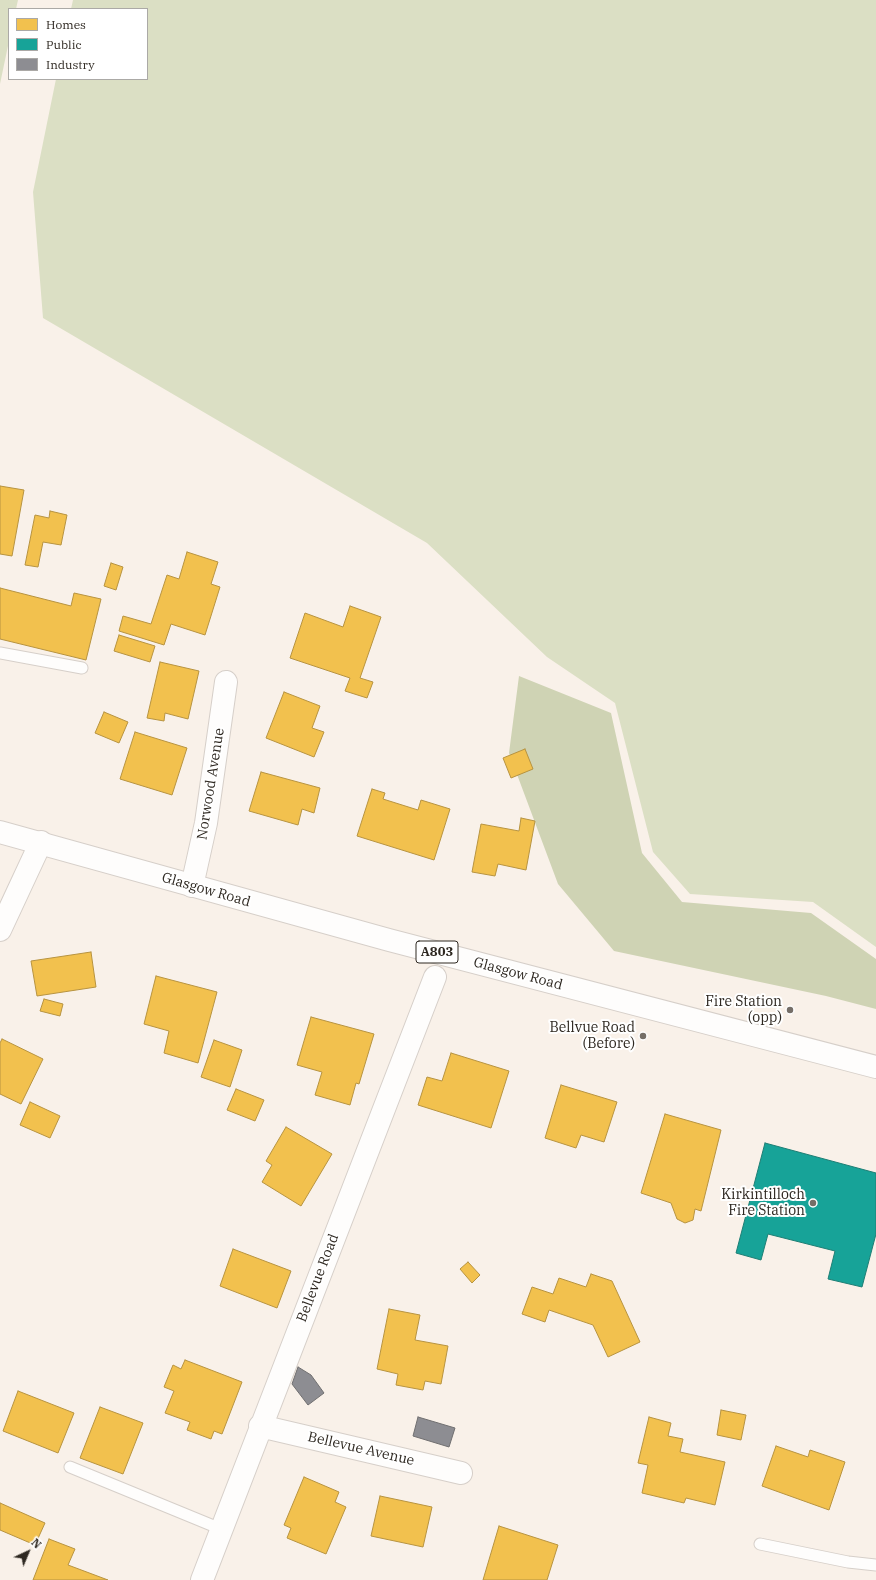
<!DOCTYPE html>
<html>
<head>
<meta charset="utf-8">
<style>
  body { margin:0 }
  #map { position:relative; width:876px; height:1580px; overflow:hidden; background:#f9f1e9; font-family:"IBM Plex Serif",serif }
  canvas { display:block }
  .legend { position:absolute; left:8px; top:8px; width:140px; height:72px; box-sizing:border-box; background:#fff; border:1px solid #aba9a6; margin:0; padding:5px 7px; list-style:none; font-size:12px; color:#2e2821 }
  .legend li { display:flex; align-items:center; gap:8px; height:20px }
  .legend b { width:20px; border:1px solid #aba9a6 }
  .north { position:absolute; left:8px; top:1532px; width:40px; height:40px; -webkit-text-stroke:3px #fff; paint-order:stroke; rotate:44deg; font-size:11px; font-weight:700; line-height:16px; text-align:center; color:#2e2821 }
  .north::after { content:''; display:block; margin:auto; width:14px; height:18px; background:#2e2821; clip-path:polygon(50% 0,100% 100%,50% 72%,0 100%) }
</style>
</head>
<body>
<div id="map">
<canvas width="876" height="1580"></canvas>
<ul class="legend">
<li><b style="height:11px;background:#f2c14e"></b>Homes</li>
<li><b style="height:11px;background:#17a398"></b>Public</li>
<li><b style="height:11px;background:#8d8d92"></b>Industry</li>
</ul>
<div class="north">N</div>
</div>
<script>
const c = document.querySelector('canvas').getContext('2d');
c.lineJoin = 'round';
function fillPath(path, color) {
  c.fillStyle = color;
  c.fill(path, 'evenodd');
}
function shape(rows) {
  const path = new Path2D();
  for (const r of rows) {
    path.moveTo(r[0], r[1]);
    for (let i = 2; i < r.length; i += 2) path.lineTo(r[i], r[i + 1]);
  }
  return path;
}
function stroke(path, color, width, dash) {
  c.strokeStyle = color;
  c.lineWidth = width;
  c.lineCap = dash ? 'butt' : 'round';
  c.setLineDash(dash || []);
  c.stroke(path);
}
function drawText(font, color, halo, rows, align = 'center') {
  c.font = font + ' "IBM Plex Serif",serif';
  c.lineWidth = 4;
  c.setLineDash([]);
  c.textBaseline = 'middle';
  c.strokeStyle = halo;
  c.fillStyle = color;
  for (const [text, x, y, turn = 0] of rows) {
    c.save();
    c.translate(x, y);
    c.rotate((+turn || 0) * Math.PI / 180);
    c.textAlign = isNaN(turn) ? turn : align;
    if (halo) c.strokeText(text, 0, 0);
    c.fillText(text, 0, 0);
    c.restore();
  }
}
fillPath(shape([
  [0,0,18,0,16,9,9,9,9,41,0,84],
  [73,0,876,0,876,947,813,902,690,894,653,852,615,703,547,657,427,543,43,318,33,192,56,79,147,79,147,9,71,9]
]), '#dbdfc4');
fillPath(shape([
  [519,676,611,713,642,853,682,902,811,913,876,959,876,1009,826,996,614,951,558,884,509,753]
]), '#cfd3b4');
const homes = shape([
  [0,486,24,490,12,556,0,554,0,486],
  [50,511,67,515,61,545,43,542,38,567,25,565,35,515,49,518,50,511],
  [187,552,218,562,211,584,220,587,205,635,171,624,164,645,119,631,123,616,151,624,167,575,179,579,187,552],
  [111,563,123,567,116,590,104,586,111,563],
  [0,588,71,606,74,593,101,599,86,660,0,639,0,588],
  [350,606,381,617,360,678,373,682,367,698,345,691,350,678,290,658,305,613,343,627,350,606],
  [119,635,155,646,150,662,114,651,119,635],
  [160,662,199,671,188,719,165,713,164,721,147,718,160,662],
  [284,692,320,706,312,728,324,732,314,757,266,738,284,692],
  [104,712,128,722,119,743,95,733,104,712],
  [135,732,187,748,172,795,120,779,135,732],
  [525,749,533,769,511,778,503,758,525,749],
  [261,772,320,788,314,813,302,809,298,825,249,811,261,772],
  [372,789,385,793,383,799,418,810,421,800,450,809,434,860,357,836,372,789],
  [521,818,535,821,526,870,498,864,495,876,472,872,481,824,519,831,521,818],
  [91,952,96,987,37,996,31,961,91,952],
  [156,976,217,992,198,1063,164,1053,169,1031,144,1024,156,976],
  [44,999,63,1004,60,1016,40,1011,44,999],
  [311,1017,374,1034,359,1084,356,1083,350,1105,315,1095,322,1072,297,1065,311,1017],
  [2,1039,43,1059,21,1104,0,1094,0,1043,2,1039],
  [214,1040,242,1050,230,1087,201,1077,214,1040],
  [451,1053,509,1071,491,1128,418,1105,427,1077,442,1081,451,1053],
  [561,1085,617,1102,604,1142,581,1135,576,1148,545,1138,561,1085],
  [236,1089,264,1100,255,1121,227,1110,236,1089],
  [30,1102,60,1116,50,1138,20,1125,30,1102],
  [665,1114,721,1130,701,1211,695,1209,693,1220,685,1223,677,1219,671,1203,641,1193,665,1114],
  [286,1127,332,1154,301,1206,262,1182,272,1165,266,1161,286,1127],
  [233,1249,291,1271,277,1308,220,1286,233,1249],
  [468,1262,480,1275,472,1283,460,1269,468,1262],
  [591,1274,612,1281,640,1342,608,1357,593,1325,549,1310,545,1322,522,1314,532,1287,553,1294,559,1278,586,1287,591,1274],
  [389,1309,420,1315,415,1340,448,1346,441,1384,425,1381,423,1390,396,1385,398,1374,377,1369,389,1309],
  [185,1360,242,1382,222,1434,214,1431,211,1439,187,1430,190,1422,165,1413,174,1391,164,1387,173,1365,181,1369,185,1360],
  [18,1391,74,1413,58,1453,3,1431,18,1391],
  [100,1407,143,1423,123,1474,80,1458,100,1407],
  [721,1410,746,1415,741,1440,717,1435,721,1410],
  [649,1417,671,1423,668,1436,683,1439,680,1452,725,1462,715,1505,686,1498,684,1503,642,1493,648,1465,638,1463,649,1417],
  [776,1446,808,1457,810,1450,845,1462,829,1510,762,1486,776,1446],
  [304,1477,339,1492,335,1502,346,1507,326,1554,287,1538,291,1528,284,1525,304,1477],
  [380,1496,432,1507,423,1547,371,1536,380,1496],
  [0,1503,45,1523,35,1545,0,1530,0,1503],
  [499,1526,558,1545,547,1580,483,1580,499,1526],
  [49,1539,75,1549,68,1565,108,1580,33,1580,49,1539]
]);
fillPath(homes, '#f2c14e');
stroke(homes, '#b79340', 1);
const public = shape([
  [765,1143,876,1173,876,1234,862,1287,828,1279,835,1251,768,1234,761,1260,736,1253,765,1143]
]);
fillPath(public, '#17a398');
stroke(public, '#1e7e74', 1);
const industry = shape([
  [298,1367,311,1375,324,1393,308,1405,292,1384,298,1367],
  [418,1417,455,1428,449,1447,413,1436,418,1417]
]);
fillPath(industry, '#8d8d92');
stroke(industry, '#706f70', 1);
const lane = shape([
  [0,653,82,668],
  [70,1467,221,1529],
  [760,1544,848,1562,876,1565]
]);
const street = shape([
  [192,886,206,823,226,682],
  [0,930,41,842],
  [260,1426,461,1473],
  [202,1580,435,977]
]);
const primary = shape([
  [0,832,389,940,876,1067]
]);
stroke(lane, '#d6cfc9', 13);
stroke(street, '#d6cfc9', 24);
stroke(primary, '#d6cfc9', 24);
stroke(lane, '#fefdfc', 11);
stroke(street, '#fefdfc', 22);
stroke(primary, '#fefdfc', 22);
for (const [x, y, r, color] of [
  [790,1010,4,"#756e67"],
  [643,1036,4,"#756e67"],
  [813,1203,4,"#756e67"]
]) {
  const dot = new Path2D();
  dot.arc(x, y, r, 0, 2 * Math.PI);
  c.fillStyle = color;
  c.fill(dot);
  stroke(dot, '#fff', 1.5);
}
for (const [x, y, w] of [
  [437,952,42]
]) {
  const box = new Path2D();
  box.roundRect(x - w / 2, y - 11, w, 22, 3);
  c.fillStyle = '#fff';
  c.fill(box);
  stroke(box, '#2e2821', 1);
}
drawText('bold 13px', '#2e2821', null, [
  ["A803",437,952]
]);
drawText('14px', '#2e2821', '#fff', [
  ["Norwood Avenue",211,784,-81],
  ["Glasgow Road",206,890,16],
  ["Glasgow Road",518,974,15],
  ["Bellevue Road",318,1278,-69],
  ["Bellevue Avenue",361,1449,13]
]);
drawText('14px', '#2e2821', '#fff', [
  ["Fire Station",782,1002],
  ["(opp)",782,1018],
  ["Bellvue Road",635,1028],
  ["(Before)",635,1044],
  ["Kirkintilloch",805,1195],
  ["Fire Station",805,1211]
], 'right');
</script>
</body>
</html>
